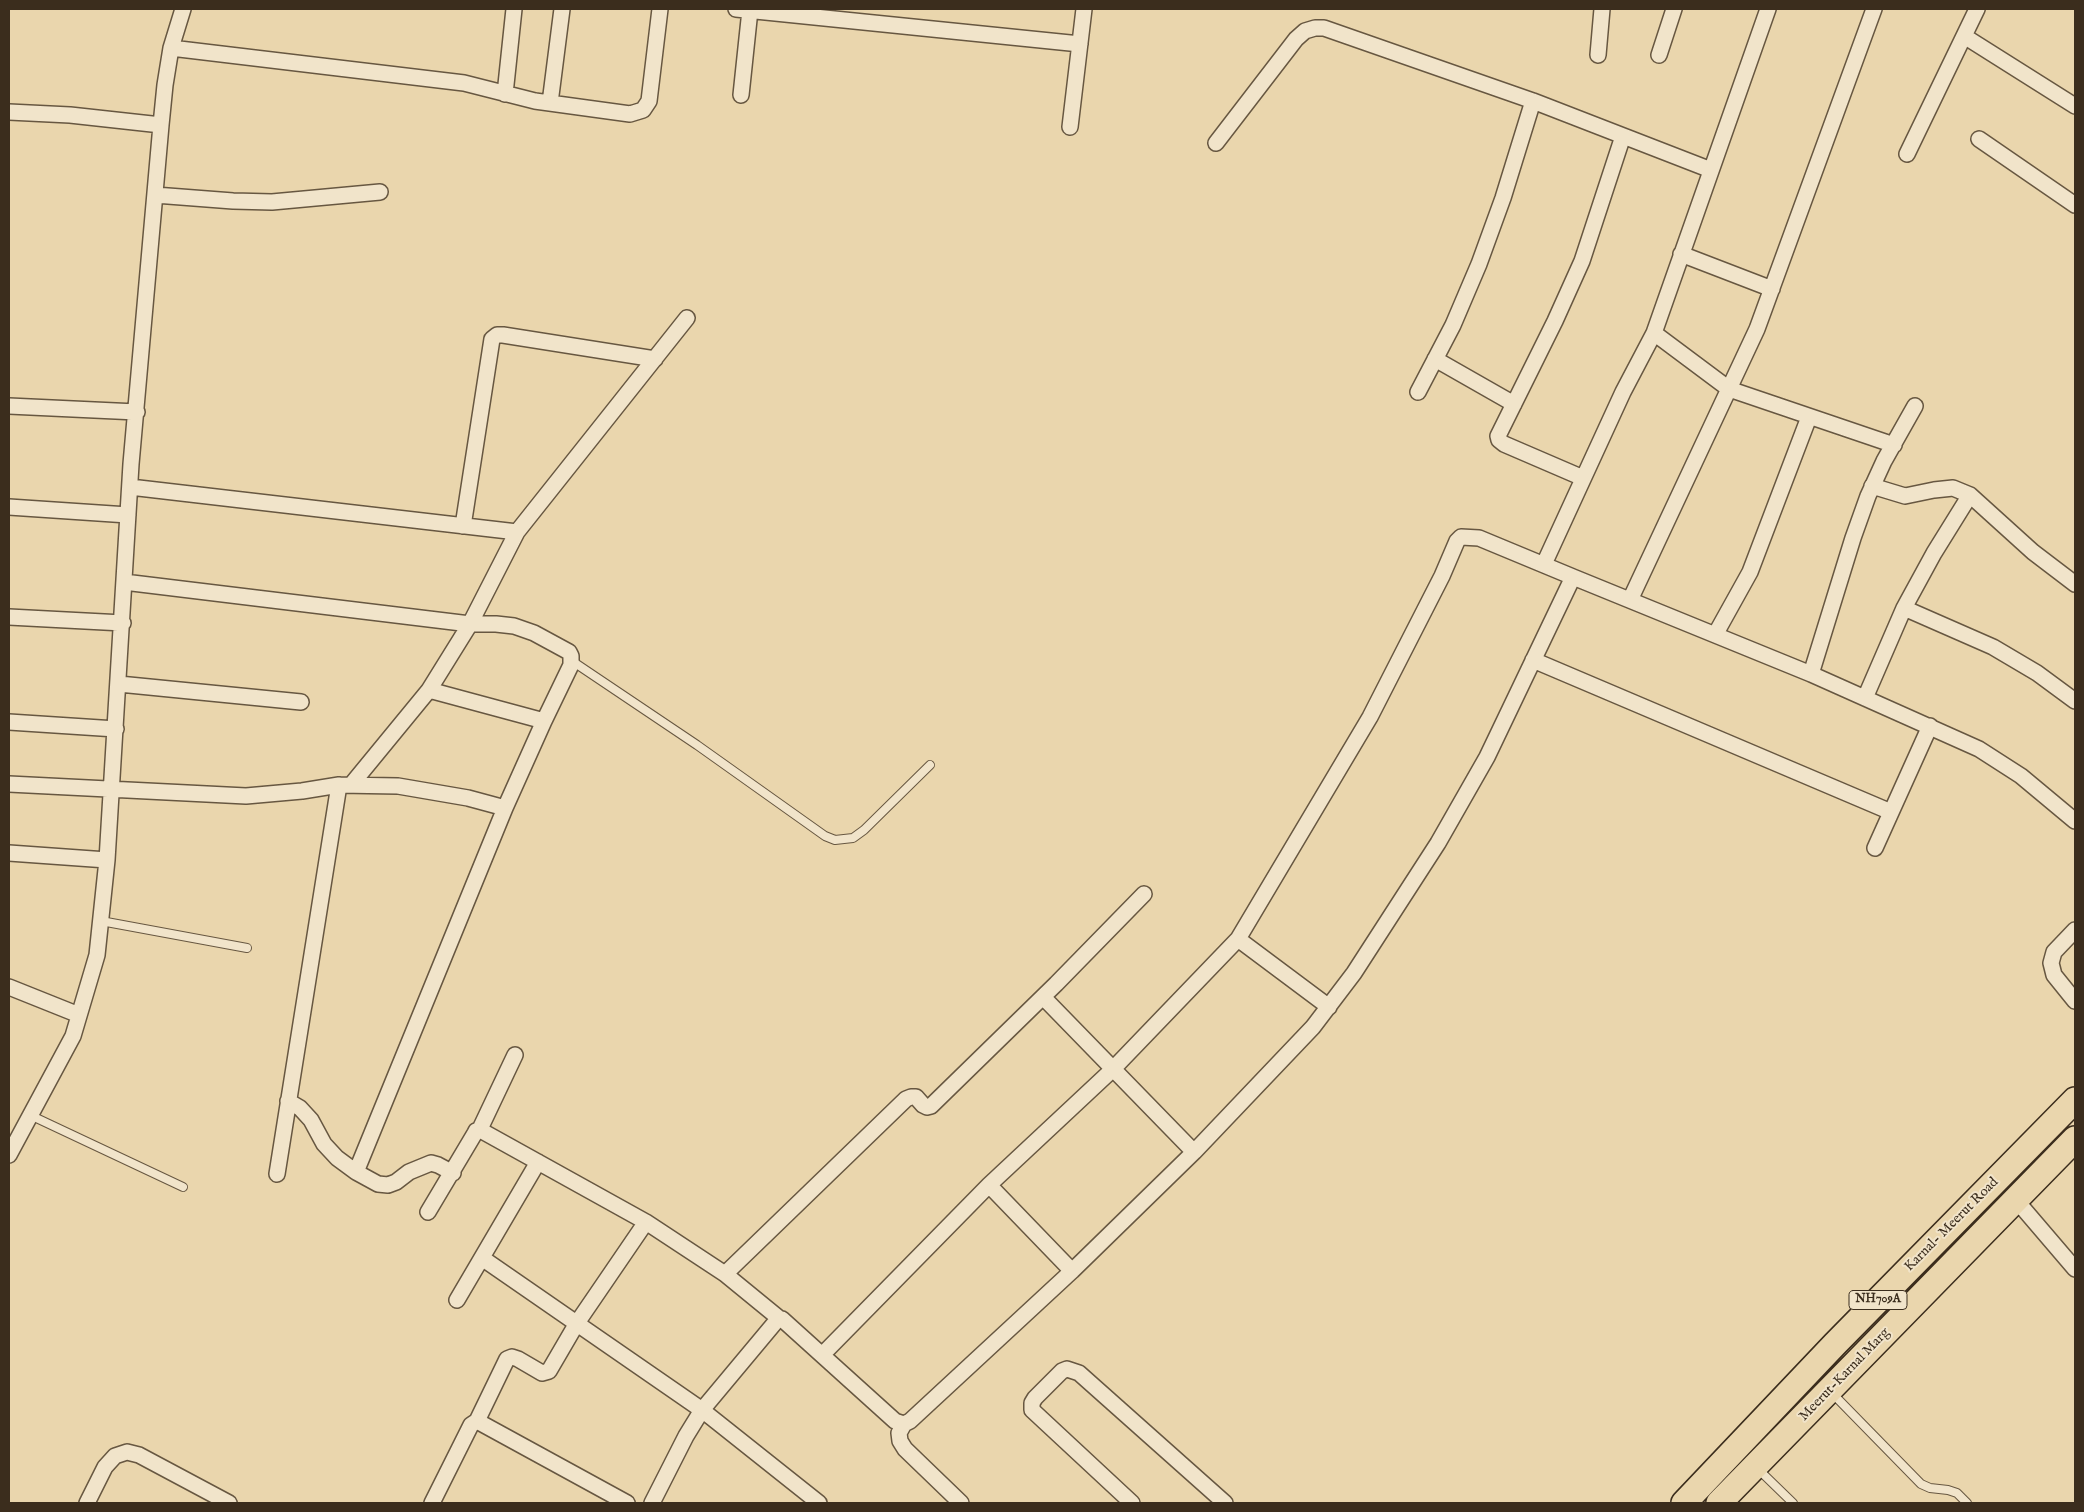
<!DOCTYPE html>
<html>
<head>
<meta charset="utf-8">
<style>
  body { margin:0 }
  #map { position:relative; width:2084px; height:1512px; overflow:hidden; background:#ead6ad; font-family:"IM FELL English",serif }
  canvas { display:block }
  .frame { position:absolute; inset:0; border:10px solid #3b2d1d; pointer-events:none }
</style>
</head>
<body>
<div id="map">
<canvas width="2084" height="1512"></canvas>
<div class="frame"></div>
</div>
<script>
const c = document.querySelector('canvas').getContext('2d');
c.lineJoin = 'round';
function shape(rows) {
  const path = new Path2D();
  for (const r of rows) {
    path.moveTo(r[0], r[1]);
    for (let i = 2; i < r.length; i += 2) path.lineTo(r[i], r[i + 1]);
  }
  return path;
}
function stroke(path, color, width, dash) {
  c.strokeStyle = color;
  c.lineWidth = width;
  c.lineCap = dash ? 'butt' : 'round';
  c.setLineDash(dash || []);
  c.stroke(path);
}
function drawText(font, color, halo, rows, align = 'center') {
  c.font = font + ' "IM FELL English",serif';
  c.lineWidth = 4;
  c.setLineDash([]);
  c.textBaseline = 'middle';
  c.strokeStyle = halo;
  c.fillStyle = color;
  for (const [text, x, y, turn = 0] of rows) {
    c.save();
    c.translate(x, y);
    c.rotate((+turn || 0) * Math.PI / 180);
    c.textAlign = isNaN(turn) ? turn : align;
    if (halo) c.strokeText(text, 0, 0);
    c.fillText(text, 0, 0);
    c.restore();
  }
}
const service = shape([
  [572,661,697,745,825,836,835,840,853,838,864,830,930,765],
  [101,921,247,948],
  [32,1116,183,1187],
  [1831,1392,1921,1484,1930,1488,1948,1490,1957,1493,1967,1503],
  [1758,1469,1793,1503]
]);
const minor = shape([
  [736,9,1080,44],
  [1964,36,2075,106],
  [171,48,464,83,535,101,630,114,643,110,649,101,660,9],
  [1598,55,1602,9],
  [1659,55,1674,9],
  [505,94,514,9],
  [741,95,750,10],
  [550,103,562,9],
  [9,112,70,115,161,125],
  [1070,127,1084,9],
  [1979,139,2075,205],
  [1216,143,1296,39,1305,31,1315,28,1324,28,1533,101,1711,170],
  [1907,154,1977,9],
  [155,195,233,201,272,202,380,192],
  [1681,254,1772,289],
  [1654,333,1729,389,1894,445],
  [1435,359,1514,404],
  [1418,392,1453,325,1479,264,1503,198,1533,101],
  [9,406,137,412],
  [1583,478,1504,444,1499,440,1498,436,1555,321,1582,261,1623,136],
  [1872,486,1905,496,1934,490,1953,488,1970,495,2033,552,2075,584],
  [130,487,517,532],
  [9,507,128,515],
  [463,526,492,339,497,335,503,335,655,359],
  [1544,564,1623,392,1654,333,1768,9],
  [124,582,470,624,496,624,514,626,534,633,569,652,571,656,571,665,544,721,505,808,356,1172],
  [1630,600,1757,329,1874,9],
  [1904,608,1993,647,2037,673,2075,701],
  [9,617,123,623],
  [1715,635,1750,572,1809,417],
  [1533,660,1891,812],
  [1811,674,1853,538,1868,496,1884,461,1915,406],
  [119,684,301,702],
  [429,690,544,721],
  [1865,698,1904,608,1934,553,1970,495],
  [9,722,116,729],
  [9,784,246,796,302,791,339,785,398,786,468,798,505,808],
  [351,785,429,690,470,624,517,532,687,318],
  [1875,848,1930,726],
  [9,853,107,860],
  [2075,930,2054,952,2051,963,2054,975,2075,1001],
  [1238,939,1329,1007],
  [9,987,79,1015],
  [1043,997,1194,1152],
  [288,1101,300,1108,311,1120,324,1144,337,1158,356,1172,378,1184,388,1185,396,1182,409,1172,431,1163,438,1165,453,1173],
  [479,1131,515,1055],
  [9,1155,73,1036,97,955,107,860,131,464,161,125,165,85,171,48,183,9],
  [277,1174,339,785],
  [989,1185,1072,1271],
  [2016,1200,2075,1269],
  [428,1212,475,1133,476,1131,482,1131,646,1222,725,1274,780,1319],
  [482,1258,702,1410,819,1503],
  [725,1274,906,1099,911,1097,916,1097,923,1105,927,1107,931,1106,1056,984,1144,894],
  [457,1300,538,1162],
  [822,1355,989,1185,1112,1070,1238,939,1370,717,1442,576,1457,541,1461,537,1479,538,1573,577],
  [477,1421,507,1359,512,1357,518,1359,542,1373,549,1371,577,1323,646,1222],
  [904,1424,899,1433,900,1441,905,1449,961,1503],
  [87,1503,105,1467,115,1456,127,1452,139,1455,229,1503],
  [432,1503,471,1425,477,1421,627,1503],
  [652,1503,686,1436,702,1410,778,1319,782,1319,895,1421,904,1424,910,1421,1072,1271,1194,1152,1313,1027,1354,973,1438,843,1487,757,1573,577,1811,674,1979,749,2021,776,2075,821],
  [1132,1503,1032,1410,1032,1403,1035,1398,1062,1371,1067,1369,1079,1373,1225,1503]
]);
const trunk = shape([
  [1684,1503,1835,1344,2075,1100],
  [1719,1503,2075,1139]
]);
stroke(service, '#675741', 10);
stroke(minor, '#675741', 18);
stroke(trunk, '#3b2d1d', 28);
stroke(service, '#f1e4ca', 8);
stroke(minor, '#f1e4ca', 15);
stroke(trunk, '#ead6ad', 25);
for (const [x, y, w] of [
  [1878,1300,58]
]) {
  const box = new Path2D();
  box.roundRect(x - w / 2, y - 9.5, w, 19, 4);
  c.fillStyle = '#f1e4ca';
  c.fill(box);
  stroke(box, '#3b2d1d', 1);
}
drawText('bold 12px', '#3b2d1d', null, [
  ["NH709A",1878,1300]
]);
drawText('14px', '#3b2d1d', '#f1e4ca', [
  ["Karnal- Meerut Road",1952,1225,-45],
  ["Meerut-Karnal Marg",1845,1375,-46]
]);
</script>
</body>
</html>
